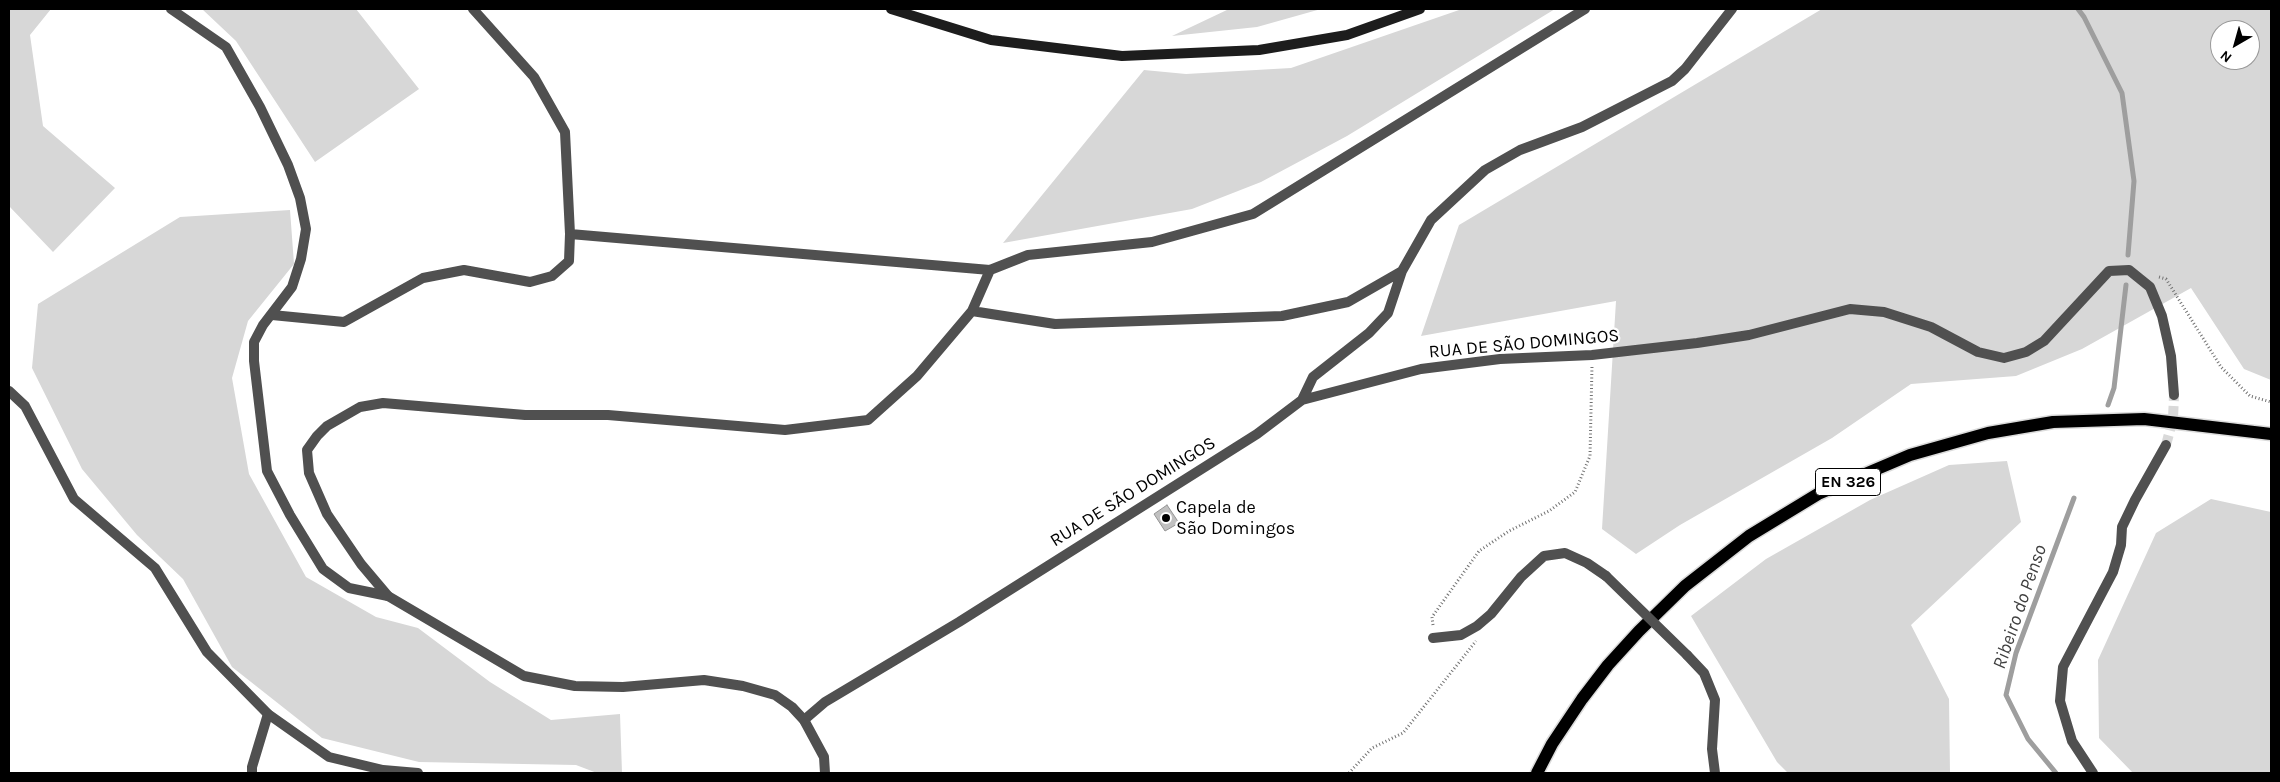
<!DOCTYPE html>
<html>
<head>
<meta charset="utf-8">
<style>
  body { margin:0 }
  #map { position:relative; width:2280px; height:782px; overflow:hidden; background:#fff; font-family:Karla,sans-serif }
  canvas { display:block }
  .frame { position:absolute; inset:0; border:10px solid #000; pointer-events:none }
  .north { position:absolute; left:2210px; top:20px; width:50px; height:50px; box-sizing:border-box; background:#fff; border:1px solid #999; border-radius:50%; rotate:218deg; font-size:14px; font-weight:700; line-height:20px; text-align:center; color:#000 }
  .north::after { content:''; display:block; margin:auto; width:18px; height:22px; background:#000; clip-path:polygon(50% 0,100% 100%,50% 72%,0 100%) }
</style>
</head>
<body>
<div id="map">
<canvas width="2280" height="782"></canvas>
<div class="frame"></div>
<div class="north">N</div>
</div>
<script>
const c = document.querySelector('canvas').getContext('2d');
c.lineJoin = 'round';
function fillPath(path, color) {
  c.fillStyle = color;
  c.fill(path, 'evenodd');
}
function shape(rows) {
  const path = new Path2D();
  for (const r of rows) {
    path.moveTo(r[0], r[1]);
    for (let i = 2; i < r.length; i += 2) path.lineTo(r[i], r[i + 1]);
  }
  return path;
}
function stroke(path, color, width, dash) {
  c.strokeStyle = color;
  c.lineWidth = width;
  c.lineCap = dash ? 'butt' : 'round';
  c.setLineDash(dash || []);
  c.stroke(path);
}
function drawText(font, color, halo, rows, align = 'center') {
  c.font = font + ' Karla,sans-serif';
  c.lineWidth = 4.5;
  c.setLineDash([]);
  c.textBaseline = 'middle';
  c.strokeStyle = halo;
  c.fillStyle = color;
  for (const [text, x, y, turn = 0] of rows) {
    c.save();
    c.translate(x, y);
    c.rotate((+turn || 0) * Math.PI / 180);
    c.textAlign = isNaN(turn) ? turn : align;
    if (halo) c.strokeText(text, 0, 0);
    c.fillText(text, 0, 0);
    c.restore();
  }
}
fillPath(shape([
  [9,9,51,9,30,35,43,126,115,188,53,252,9,206],
  [202,9,356,9,419,89,315,162,236,41],
  [1229,9,1321,9,1257,27,1172,36],
  [1462,9,1555,9,1347,136,1261,182,1192,209,1003,243,1144,70,1186,74,1291,68],
  [1822,9,2271,9,2271,380,2244,369,2191,288,2082,349,2016,376,1911,384,1832,438,1680,525,1636,554,1602,529,1616,301,1421,336,1459,225],
  [2220,30,2250,30,2250,60,2220,60],
  [290,210,294,264,248,321,232,378,249,474,306,577,376,617,418,628,490,682,551,720,620,714,622,773,597,773,576,765,419,762,322,738,232,667,183,579,137,535,82,469,32,368,38,304,180,217],
  [2007,461,2021,522,1911,625,1949,699,1950,773,1788,773,1777,762,1691,616,1766,559,1870,500,1949,465],
  [2211,499,2271,512,2271,773,2133,773,2099,738,2098,660,2156,533]
]), '#d7d7d7');
stroke(shape([
  [2078,9,2084,17,2122,93,2134,181,2128,255],
  [2108,405,2114,388,2126,285],
  [2056,773,2028,739,2006,695,2016,653,2074,498]
]), '#9e9e9e', 5);
const building = shape([
  [1167,505,1179,523,1165,531,1154,514,1167,505]
]);
fillPath(building, '#c0c0c0');
stroke(building, '#949494', 1);
stroke(shape([
  [2166,445,2173,419,2174,395]
]), '#d9d9d9', 10, [10, 5]);
const primary = shape([
  [1537,773,1552,744,1582,699,1608,665,1639,631,1685,586,1749,536,1818,494,1910,455,1988,433,2053,422,2144,419,2271,434]
]);
stroke(primary, '#dbdbdb', 15);
stroke(shape([
  [2159,277,2166,279,2221,367,2250,396,2271,402],
  [1433,625,1432,617,1479,551,1509,531,1549,511,1575,492,1590,456,1592,366],
  [1349,773,1372,748,1403,733,1476,641]
]), '#727272', 3, [1, 2.5]);
stroke(shape([
  [570,234,990,270],
  [972,311,1055,324,1282,316,1348,302,1402,271],
  [272,315,344,322,423,278,464,270,530,282,552,276,569,261,570,234,565,132,534,77,473,9],
  [1302,400,1313,377,1369,333,1388,313,1402,271,1431,220,1485,170,1520,150,1582,127,1672,81,1685,69,1732,9],
  [388,596,361,564,327,514,309,473,307,450,317,436,327,426,360,407,383,403,525,415,608,415,785,430,868,420,917,376,972,311,990,270,1028,255,1152,242,1253,214,1585,9],
  [1433,638,1461,635,1477,626,1491,614,1521,577,1544,556,1565,553,1587,563,1606,576],
  [1687,655,1704,673,1715,700,1712,749,1715,773],
  [804,720,825,702,959,622,1257,434,1302,400,1421,369,1500,359,1592,355,1697,343,1749,335,1850,309,1884,312,1931,327,1978,352,2004,358,2026,352,2044,341,2109,271,2129,270,2150,287,2162,316,2171,356,2174,395],
  [252,773,252,767,268,714],
  [2093,773,2072,741,2060,701,2063,667,2113,572,2121,545,2122,527,2135,500,2166,445]
]), '#505050', 10);
stroke(shape([
  [171,9,226,47,260,107,288,165,300,198,306,229,301,259,292,287,263,325,254,342,254,361,267,471,290,515,323,569,349,588,388,596,524,676,575,686,623,687,704,680,743,686,775,695,792,707,804,720,824,757,825,773],
  [9,391,25,406,74,499,155,568,207,652,268,714,329,757,383,770,418,773]
]), '#505050', 10);
stroke(shape([
  [891,9,991,40,1122,56,1259,50,1347,35,1420,9]
]), '#1d1d1d', 10);
stroke(primary, '#000', 12);
stroke(shape([
  [1606,576,1687,655]
]), '#505050', 10);
for (const [x, y, r, color] of [
  [1166,518,5,"#000"]
]) {
  const dot = new Path2D();
  dot.arc(x, y, r, 0, 2 * Math.PI);
  c.fillStyle = color;
  c.fill(dot);
  stroke(dot, '#fff', 2);
}
for (const [x, y, w] of [
  [1848,482,65]
]) {
  const box = new Path2D();
  box.roundRect(x - w / 2, y - 13.5, w, 27, 4);
  c.fillStyle = '#fff';
  c.fill(box);
  stroke(box, '#000', 1);
}
drawText('bold 16px', '#000', null, [
  ["EN 326",1848,482]
]);
drawText('18px', '#000', '#fff', [
  ["RUA DE SÃO DOMINGOS",1524,344,-5],
  ["RUA DE SÃO DOMINGOS",1133,492,-32]
]);
drawText('18px', '#000', '#fff', [
  ["Capela de",1176,508],
  ["São Domingos",1176,529]
], 'left');
drawText('italic 19px', '#3f3f3f', '#fff', [
  ["Ribeiro do Penso",2020,607,-71]
]);
</script>
</body>
</html>
